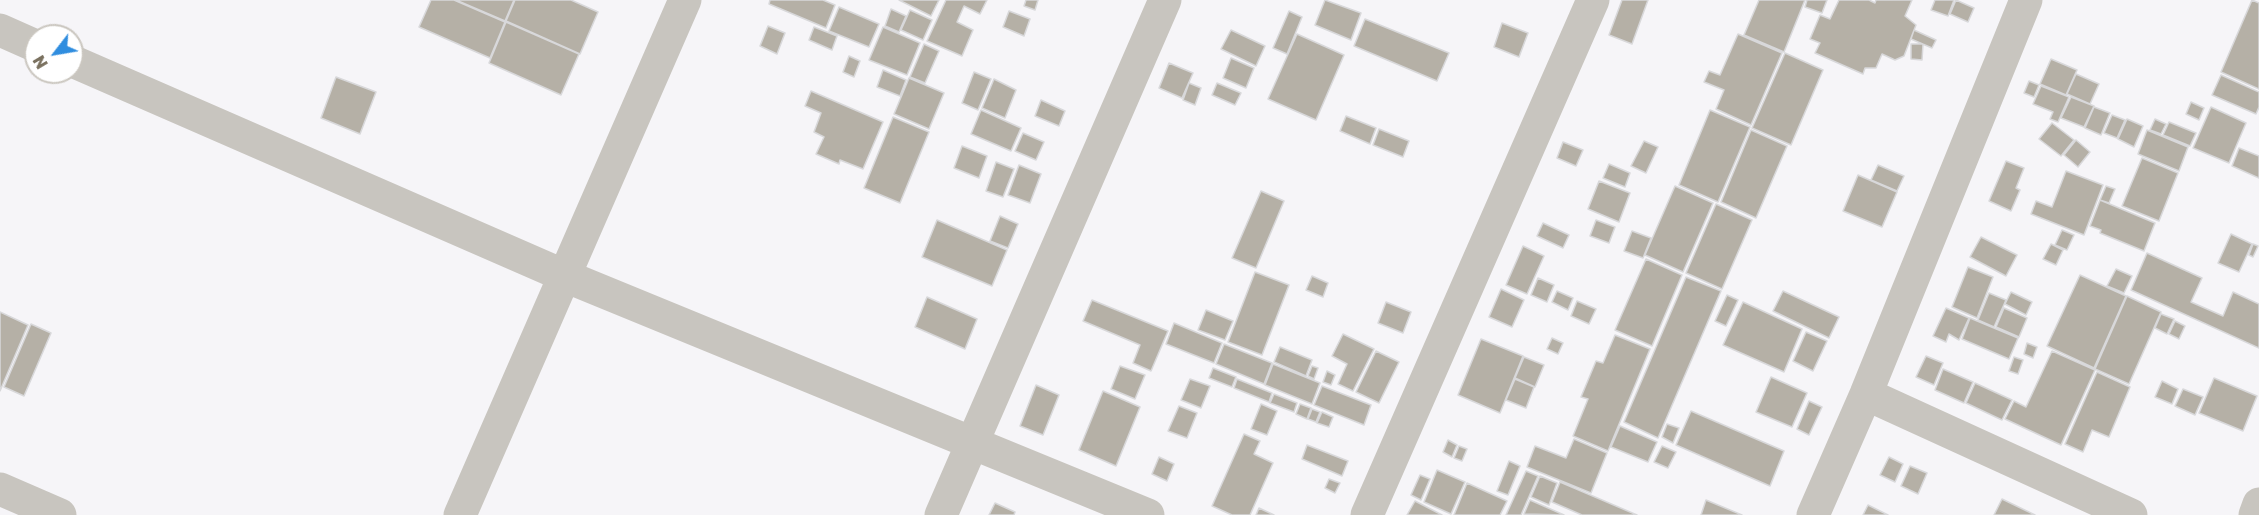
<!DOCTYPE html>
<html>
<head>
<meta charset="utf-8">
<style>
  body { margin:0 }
  #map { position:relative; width:2259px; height:515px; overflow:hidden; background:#f6f5f8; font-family:"Golos Text",sans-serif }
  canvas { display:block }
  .north { position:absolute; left:24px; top:24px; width:60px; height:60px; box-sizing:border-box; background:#fff; border:2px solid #cac6bf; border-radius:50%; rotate:239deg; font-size:16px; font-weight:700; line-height:24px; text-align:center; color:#7a715f }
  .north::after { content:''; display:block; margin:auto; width:21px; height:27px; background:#2f8ddf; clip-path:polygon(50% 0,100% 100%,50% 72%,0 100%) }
</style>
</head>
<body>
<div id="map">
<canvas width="2259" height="515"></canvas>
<div class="north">N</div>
</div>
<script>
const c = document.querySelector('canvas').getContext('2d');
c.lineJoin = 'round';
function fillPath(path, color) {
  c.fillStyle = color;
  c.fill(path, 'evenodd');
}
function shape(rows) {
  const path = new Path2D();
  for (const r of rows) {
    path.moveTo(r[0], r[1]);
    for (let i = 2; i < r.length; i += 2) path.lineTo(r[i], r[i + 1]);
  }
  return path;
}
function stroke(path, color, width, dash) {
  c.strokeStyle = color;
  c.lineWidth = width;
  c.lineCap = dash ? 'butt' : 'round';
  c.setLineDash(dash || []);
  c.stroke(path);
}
const building = shape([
  [431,0,454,0,505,22,490,58,419,27,431,0],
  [456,0,514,0,505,21,456,0],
  [515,0,571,0,598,12,580,54,506,21,515,0],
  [770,0,823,0,835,5,826,28,769,4,770,0],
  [899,0,939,0,931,16,899,0],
  [946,0,987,0,980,14,964,6,957,22,973,30,962,56,927,41,946,0],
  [1026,0,1038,0,1035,10,1024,6,1026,0],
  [1325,0,1361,13,1351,40,1315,25,1325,0],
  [1622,0,1648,0,1632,44,1609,35,1622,0],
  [1759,0,1805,0,1784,52,1744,35,1759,0],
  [1807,0,1827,0,1822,13,1805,7,1807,0],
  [1839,0,1869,0,1875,3,1876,0,1912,0,1905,16,1916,25,1904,56,1895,60,1882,54,1876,68,1865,68,1863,74,1815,53,1820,43,1810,39,1820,15,1830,19,1839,0],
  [1935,0,1954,0,1948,16,1931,10,1935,0],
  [1956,0,1974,8,1968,22,1950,14,1956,0],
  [2252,0,2259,3,2259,89,2221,72,2252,0],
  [839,7,879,24,869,47,829,31,839,7],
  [891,9,906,16,899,32,885,26,891,9],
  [910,10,932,20,923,40,901,30,910,10],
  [1009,11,1030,19,1024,36,1003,27,1009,11],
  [1289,11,1302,17,1287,54,1273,48,1289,11],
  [1365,19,1449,53,1437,81,1354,46,1365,19],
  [506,22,579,54,561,95,489,63,506,22],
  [1502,23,1528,33,1519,57,1494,47,1502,23],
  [768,26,785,33,777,54,760,46,768,26],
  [814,27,837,36,832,50,809,40,814,27],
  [883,27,920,43,907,75,869,60,883,27],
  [1231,30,1265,46,1256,66,1221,49,1231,30],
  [1914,30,1936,40,1932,48,1911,39,1914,30],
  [1297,34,1344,55,1316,120,1268,99,1297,34],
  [1738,34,1782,53,1751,125,1716,109,1724,90,1704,82,1709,71,1720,75,1738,34],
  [924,44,939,51,925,83,910,77,924,44],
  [1911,44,1923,44,1922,60,1911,59,1911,44],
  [1785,53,1823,70,1791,145,1752,128,1785,53],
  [849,56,860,61,854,77,843,72,849,56],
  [1231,58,1254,68,1246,88,1223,78,1231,58],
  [2051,59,2077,70,2066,95,2040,84,2051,59],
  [1169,63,1193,73,1182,98,1159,88,1169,63],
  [883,70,906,80,900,96,877,87,883,70],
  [974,72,991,79,978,110,962,103,974,72],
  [2076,74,2099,84,2090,104,2067,94,2076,74],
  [2221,75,2259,92,2259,107,2256,114,2212,95,2221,75],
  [336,77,376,92,360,134,321,118,336,77],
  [909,78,944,93,929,129,894,114,909,78],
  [994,79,1016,90,1005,118,982,108,994,79],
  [2029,81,2039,85,2034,97,2024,93,2029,81],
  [1189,83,1201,88,1195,105,1183,100,1189,83],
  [1217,83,1241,93,1235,105,1212,95,1217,83],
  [2041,86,2069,97,2058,122,2050,119,2053,112,2033,104,2041,86],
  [811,91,883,122,863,169,840,160,839,164,816,154,824,137,814,132,821,113,805,106,811,91],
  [2071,97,2094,106,2084,127,2061,118,2071,97],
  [1041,100,1065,111,1059,126,1035,116,1041,100],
  [2191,102,2204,108,2199,120,2186,114,2191,102],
  [2094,107,2110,113,2101,135,2085,128,2094,107],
  [2211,107,2246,123,2229,163,2193,148,2211,107],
  [981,110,1021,128,1011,151,971,134,981,110],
  [1710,110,1750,127,1718,202,1679,185,1710,110],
  [2112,115,2125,120,2117,138,2104,133,2112,115],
  [1346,116,1376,128,1370,144,1340,131,1346,116],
  [893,117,929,132,900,203,864,188,893,117],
  [2127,119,2143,126,2134,147,2118,139,2127,119],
  [2155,119,2166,124,2161,134,2150,130,2155,119],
  [2169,122,2196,133,2190,146,2163,135,2169,122],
  [2052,123,2074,140,2061,156,2039,139,2052,123],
  [1379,129,1409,141,1403,157,1373,145,1379,129],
  [1751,130,1787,146,1756,218,1721,202,1751,130],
  [2147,130,2188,147,2179,171,2138,154,2147,130],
  [1023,133,1044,142,1036,160,1015,151,1023,133],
  [2076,140,2090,152,2078,167,2064,155,2076,140],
  [1644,141,1658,147,1646,173,1631,166,1644,141],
  [1563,142,1583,150,1576,166,1557,158,1563,142],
  [962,146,987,156,979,178,954,168,962,146],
  [2239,148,2259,156,2259,178,2232,166,2239,148],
  [2142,158,2178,173,2159,221,2122,206,2142,158],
  [2006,161,2024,168,2016,188,2020,190,2011,211,1989,201,2006,161],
  [996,162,1014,169,1003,197,986,191,996,162],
  [1609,164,1630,173,1625,187,1603,178,1609,164],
  [1019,165,1041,174,1030,203,1008,195,1019,165],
  [1878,165,1904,176,1897,191,1871,180,1878,165],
  [2066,171,2103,185,2084,235,2031,214,2036,201,2052,207,2066,171],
  [1858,175,1897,192,1882,227,1843,211,1858,175],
  [1599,181,1630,193,1619,222,1588,209,1599,181],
  [1675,186,1713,203,1683,272,1645,255,1675,186],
  [2106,186,2115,189,2109,203,2100,200,2106,186],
  [1261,191,1284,201,1256,268,1232,258,1261,191],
  [2100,200,2155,223,2144,251,2100,233,2101,230,2090,226,2100,200],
  [1716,204,1752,220,1722,289,1686,273,1716,204],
  [1000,216,1018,224,1008,248,990,241,1000,216],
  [937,220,1007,250,992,286,922,257,937,220],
  [1596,220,1615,227,1609,243,1590,236,1596,220],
  [1543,223,1569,235,1563,248,1537,236,1543,223],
  [2062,230,2074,235,2067,250,2055,245,2062,230],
  [1632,231,1651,238,1643,258,1624,251,1632,231],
  [2231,234,2252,244,2239,272,2218,263,2231,234],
  [1981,237,2017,255,2006,276,1970,257,1981,237],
  [2051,244,2063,250,2056,265,2043,259,2051,244],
  [2253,244,2258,246,2253,257,2249,255,2253,244],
  [1523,246,1544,256,1527,294,1506,285,1523,246],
  [2147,253,2202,278,2191,302,2223,316,2233,292,2259,304,2259,348,2131,290,2147,253],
  [1646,259,1682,275,1652,346,1615,330,1646,259],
  [1968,267,1993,277,1977,318,1952,307,1968,267],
  [2116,269,2132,276,2124,293,2107,286,2116,269],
  [1255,272,1289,285,1262,355,1228,342,1255,272],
  [2080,275,2126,296,2094,368,2047,346,2080,275],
  [1312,276,1328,283,1323,297,1306,290,1312,276],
  [1686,277,1721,291,1658,438,1624,422,1686,277],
  [1538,278,1554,285,1547,302,1531,295,1538,278],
  [1501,289,1524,300,1512,327,1489,317,1501,289],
  [1557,291,1573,298,1568,310,1552,302,1557,291],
  [1783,291,1839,317,1829,338,1773,311,1783,291],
  [2011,292,2032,302,2026,315,2005,304,2011,292],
  [1989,293,2006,300,1994,327,1978,320,1989,293],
  [1727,295,1738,300,1726,326,1715,321,1727,295],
  [2127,296,2161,312,2129,384,2095,369,2127,296],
  [927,297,977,319,965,349,915,327,927,297],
  [1092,300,1168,331,1151,371,1133,363,1140,345,1083,321,1092,300],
  [1577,301,1596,309,1589,324,1571,316,1577,301],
  [1386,302,1411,312,1403,333,1378,323,1386,302],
  [1743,302,1802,329,1784,372,1723,345,1743,302],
  [1946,308,1969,318,1959,340,1949,334,1946,342,1933,336,1946,308],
  [2004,308,2027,318,2019,337,1996,327,2004,308],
  [1206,310,1233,321,1225,340,1198,330,1206,310],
  [0,312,28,325,0,391,0,312],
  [2161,314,2174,319,2167,334,2155,328,2161,314],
  [1970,318,2018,338,2009,359,1962,339,1970,318],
  [2175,321,2185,326,2179,339,2169,334,2175,321],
  [1174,323,1222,343,1214,363,1166,344,1174,323],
  [31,324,51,333,24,396,4,387,31,324],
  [1806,332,1827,341,1813,371,1793,361,1806,332],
  [1343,334,1374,349,1353,391,1338,384,1347,364,1332,356,1343,334],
  [1615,335,1650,349,1608,451,1573,436,1588,399,1581,397,1596,361,1603,363,1615,335],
  [1552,338,1563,343,1558,354,1547,349,1552,338],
  [1481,339,1523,356,1500,413,1458,395,1481,339],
  [2027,343,2037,347,2033,358,2024,354,2027,343],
  [1224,344,1272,363,1264,384,1216,364,1224,344],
  [1280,347,1312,360,1306,376,1274,362,1280,347],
  [1376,351,1399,362,1379,403,1356,392,1376,351],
  [2052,351,2095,370,2061,445,2005,419,2014,401,2026,407,2052,351],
  [1926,356,1943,363,1934,385,1916,377,1926,356],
  [1524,357,1544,365,1535,387,1515,378,1524,357],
  [2014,357,2023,360,2018,374,2009,371,2014,357],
  [1273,364,1320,383,1312,404,1265,385,1273,364],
  [1120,366,1145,375,1135,399,1111,389,1120,366],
  [1312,366,1318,368,1314,379,1308,376,1312,366],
  [1213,368,1236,377,1232,387,1209,378,1213,368],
  [1943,369,1973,382,1964,403,1935,390,1943,369],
  [1327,371,1335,375,1331,385,1323,382,1327,371],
  [2097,372,2130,387,2109,437,2092,430,2083,452,2065,444,2097,372],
  [1771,377,1807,393,1792,427,1756,412,1771,377],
  [2214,378,2257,396,2243,431,2199,413,2214,378],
  [1190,379,1210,386,1201,408,1181,400,1190,379],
  [1237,379,1272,393,1269,402,1234,388,1237,379],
  [1515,379,1534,387,1526,408,1506,400,1515,379],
  [2162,381,2178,389,2172,404,2155,397,2162,381],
  [1975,383,2012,400,2002,420,1966,403,1975,383],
  [1036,385,1059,395,1043,435,1020,426,1036,385],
  [1322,386,1371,405,1364,425,1314,405,1322,386],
  [2183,389,2203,397,2195,415,2175,406,2183,389],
  [1103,391,1140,407,1116,466,1079,450,1103,391],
  [1274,394,1297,403,1294,412,1270,403,1274,394],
  [1809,401,1822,407,1809,435,1797,429,1809,401],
  [1261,404,1277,411,1267,435,1251,429,1261,404],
  [1300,404,1311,408,1307,419,1296,414,1300,404],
  [1179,406,1197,413,1187,438,1168,431,1179,406],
  [1312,409,1320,412,1316,422,1308,419,1312,409],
  [1691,411,1784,451,1770,486,1676,445,1691,411],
  [1322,412,1333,417,1329,427,1317,423,1322,412],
  [1667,424,1679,428,1673,443,1662,437,1667,424],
  [1620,426,1657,442,1648,462,1611,447,1620,426],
  [1244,434,1260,441,1254,454,1273,463,1250,515,1232,515,1212,506,1244,434],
  [1574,439,1607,453,1591,493,1527,467,1535,446,1566,458,1574,439],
  [1448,440,1457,445,1452,457,1443,452,1448,440],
  [1307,445,1348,461,1342,476,1302,459,1307,445],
  [1459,446,1467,449,1462,461,1454,458,1459,446],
  [1662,446,1676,452,1668,468,1654,462,1662,446],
  [1159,457,1174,464,1167,481,1152,474,1159,457],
  [1889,457,1903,464,1895,482,1880,475,1889,457],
  [1509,461,1520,466,1508,495,1497,491,1509,461],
  [1910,466,1927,473,1918,494,1901,486,1910,466],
  [1437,470,1465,482,1451,514,1424,502,1437,470],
  [1526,471,1538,476,1521,515,1506,515,1526,471],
  [1420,475,1430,479,1421,500,1411,495,1420,475],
  [1540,476,1557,483,1549,505,1531,497,1540,476],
  [1329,479,1340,483,1335,493,1325,488,1329,479],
  [1560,482,1637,515,1582,515,1552,502,1560,482],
  [1467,483,1507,501,1500,515,1454,515,1467,483],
  [2002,499,2035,515,1994,515,2002,499],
  [1530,500,1564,515,1524,514,1530,500],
  [1706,500,1742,515,1701,515,1706,500],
  [1415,501,1442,515,1407,515,1415,501],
  [995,503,1015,512,1014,515,989,515,995,503],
  [1868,505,1888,515,1863,515,1868,505],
  [1259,508,1274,515,1256,515,1259,508]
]);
fillPath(building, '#b5b0a6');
stroke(building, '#d8d8da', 1.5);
stroke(shape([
  [0,30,36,46],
  [72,61,565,276,1148,515],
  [1866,394,2131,515],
  [0,489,60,515],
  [460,515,685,0],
  [941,515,1165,0],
  [1367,515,1593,0],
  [1813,515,1866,394,2026,0],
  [2255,515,2259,504]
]), '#c8c5bf', 33);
</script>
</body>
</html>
